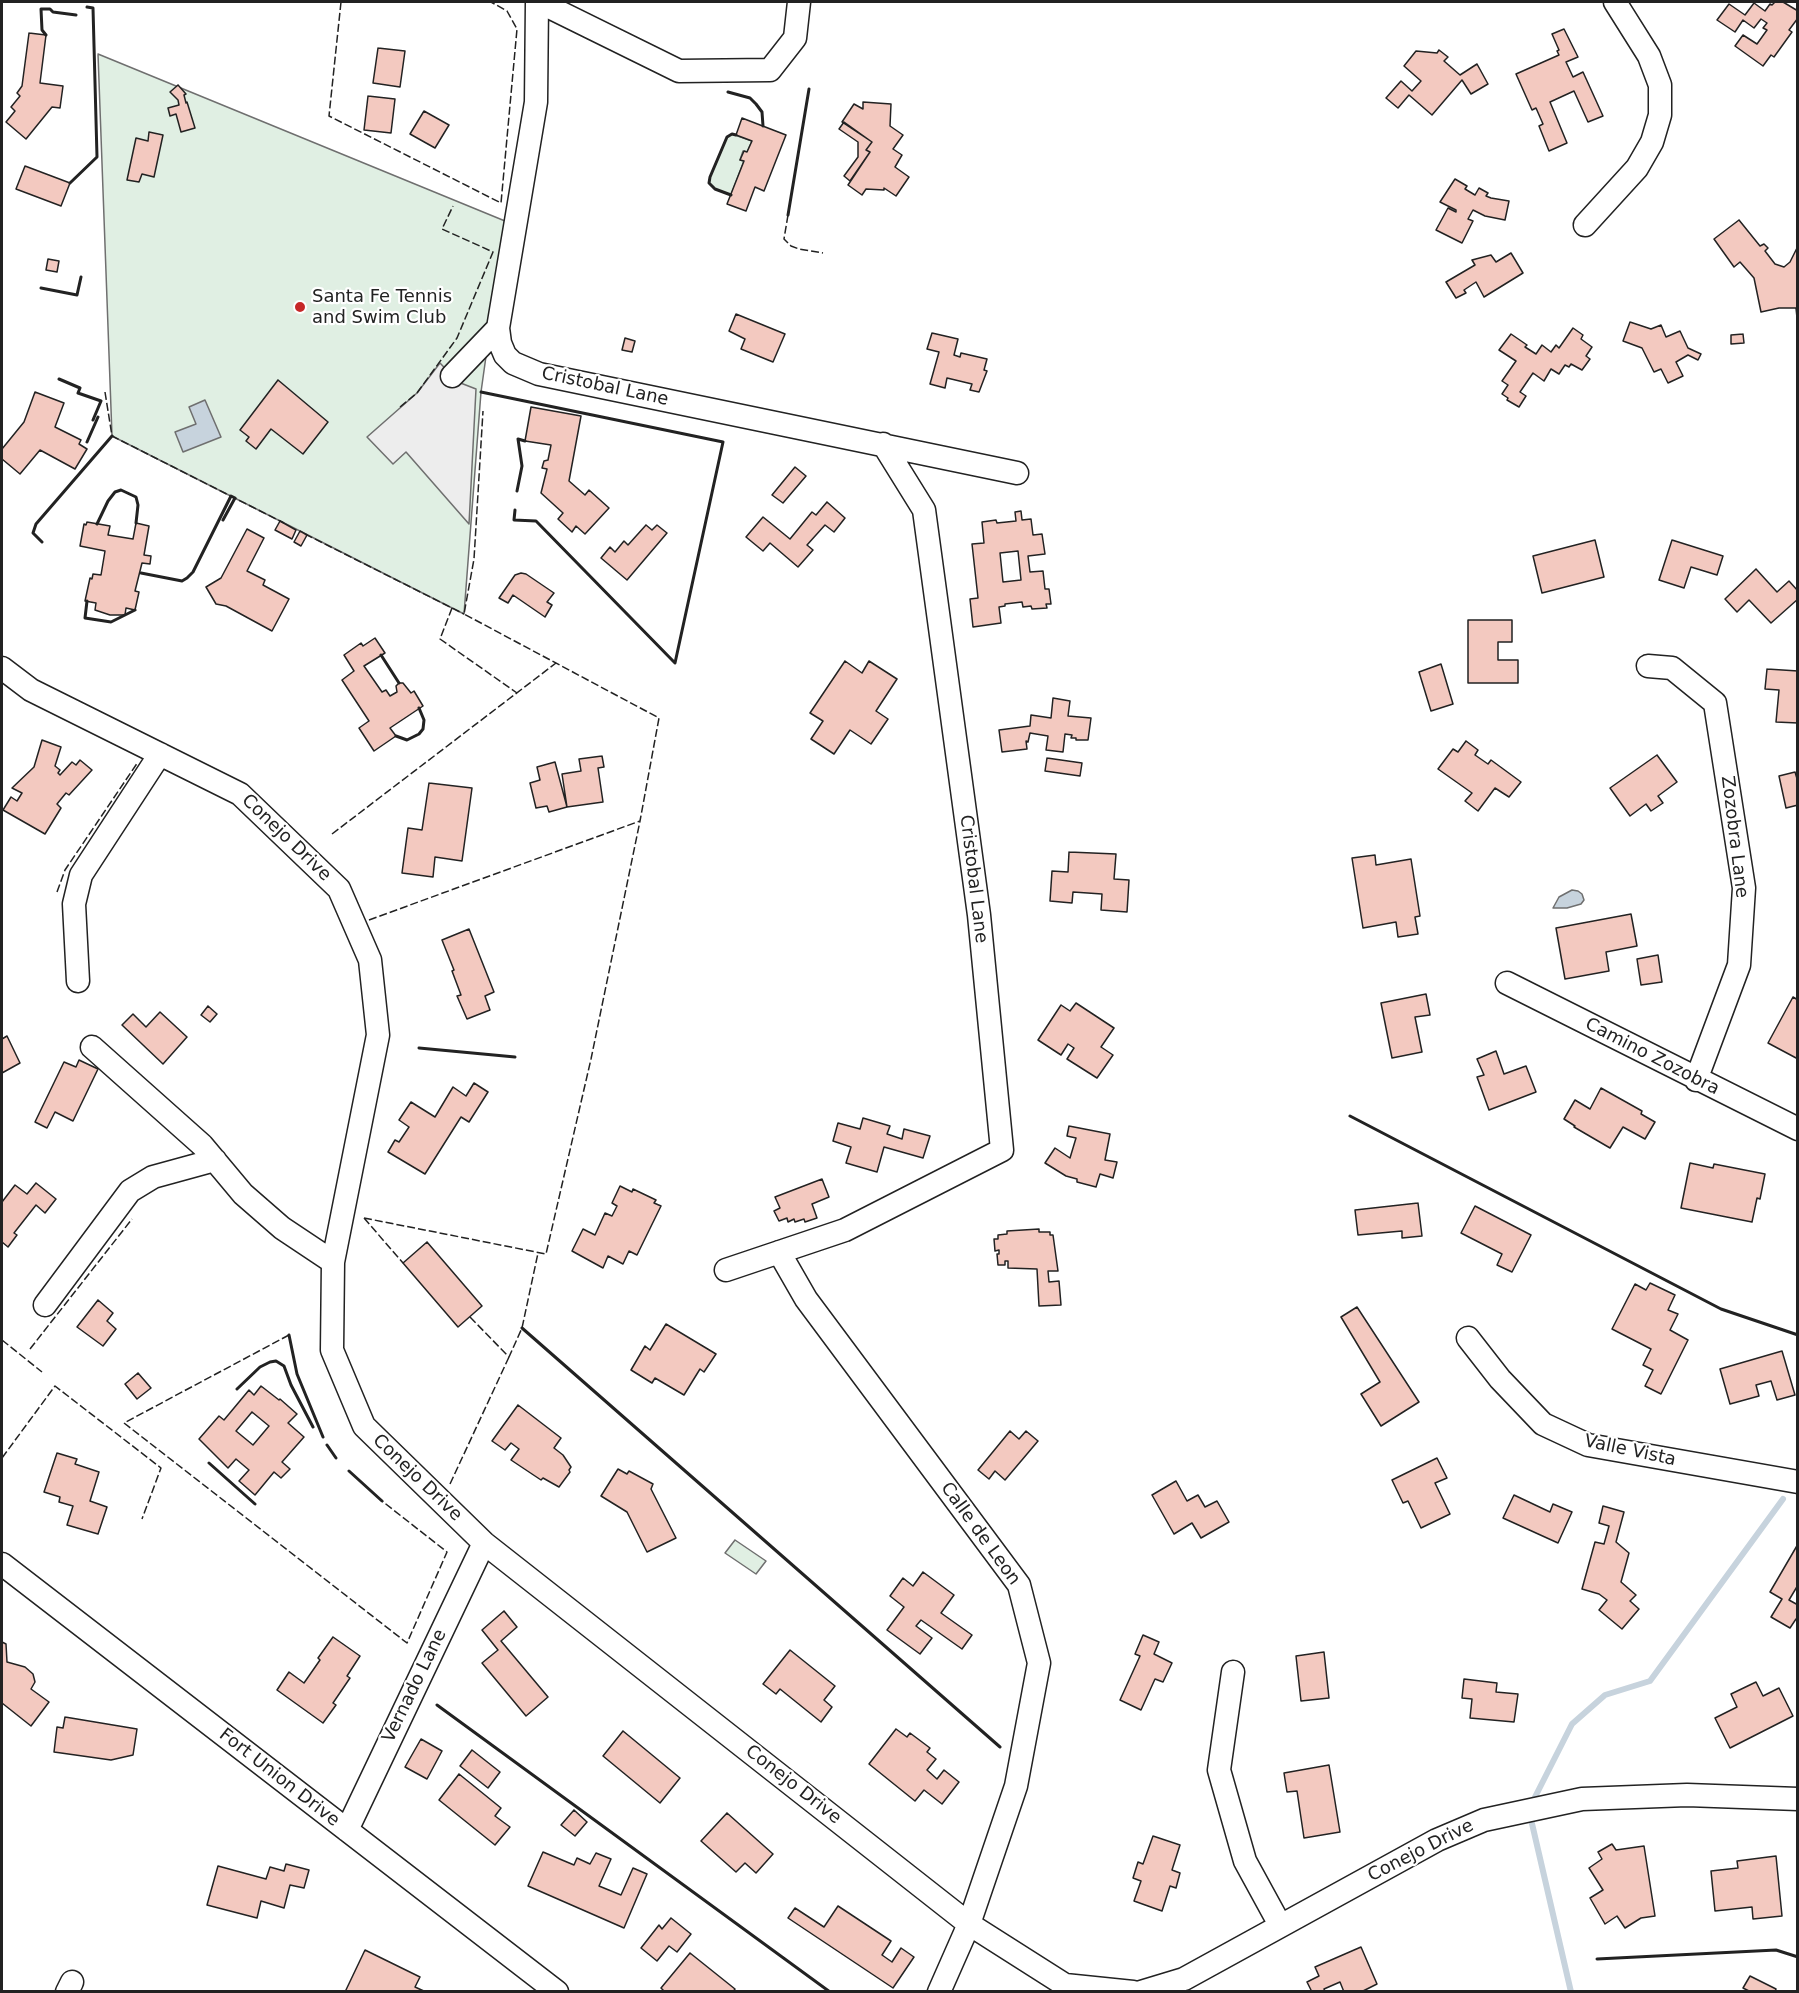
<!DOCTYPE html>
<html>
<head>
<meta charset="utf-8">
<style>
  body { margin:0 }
  #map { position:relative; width:1799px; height:1993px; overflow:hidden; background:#fff; font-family:"DejaVu Sans",sans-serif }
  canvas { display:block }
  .frame { position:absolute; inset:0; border:3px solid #222; pointer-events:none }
</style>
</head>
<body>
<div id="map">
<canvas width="1799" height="1993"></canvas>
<div class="frame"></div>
</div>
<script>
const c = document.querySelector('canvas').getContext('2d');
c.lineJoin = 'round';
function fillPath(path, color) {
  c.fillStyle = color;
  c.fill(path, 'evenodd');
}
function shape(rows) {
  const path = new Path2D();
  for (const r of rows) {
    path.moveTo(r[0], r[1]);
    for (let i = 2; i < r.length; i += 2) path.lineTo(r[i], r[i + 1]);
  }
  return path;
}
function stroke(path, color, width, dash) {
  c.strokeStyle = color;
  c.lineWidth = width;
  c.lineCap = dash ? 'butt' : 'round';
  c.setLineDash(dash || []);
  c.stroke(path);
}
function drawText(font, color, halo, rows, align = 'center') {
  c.font = font + ' "DejaVu Sans",sans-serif';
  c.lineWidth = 4.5;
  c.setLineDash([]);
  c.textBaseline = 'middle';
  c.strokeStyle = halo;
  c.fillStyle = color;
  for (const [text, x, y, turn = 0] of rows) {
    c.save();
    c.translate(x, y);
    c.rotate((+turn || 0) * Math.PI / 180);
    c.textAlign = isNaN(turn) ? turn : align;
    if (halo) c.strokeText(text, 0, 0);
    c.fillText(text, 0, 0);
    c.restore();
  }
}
const green = shape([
  [98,54,505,221,481,392,464,614,112,436,98,54],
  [732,134,752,141,747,152,743,151,740,160,744,161,731,195,715,189,709,183,710,177,727,137,732,134],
  [735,1540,766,1561,756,1574,725,1553,735,1540]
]);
fillPath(green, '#e0efe3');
stroke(green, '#6f6f6f', 1.5);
const parking = shape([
  [440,363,458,382,476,389,469,524,406,452,393,464,367,437,417,393,440,363]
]);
fillPath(parking, '#ededed');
stroke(parking, '#6f6f6f', 1.5);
const water = shape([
  [205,400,221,437,183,452,175,432,196,424,189,407,205,400],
  [1572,890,1578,891,1582,894,1584,900,1581,904,1567,908,1553,908,1559,897,1572,890]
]);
fillPath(water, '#c7d3dd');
stroke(water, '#6f6f6f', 1.5);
stroke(shape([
  [1532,1803,1572,1724,1605,1695,1650,1681,1783,1499],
  [1530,1815,1571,1992]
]), '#c7d3dd', 6);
const building = shape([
  [1775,2,1783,2,1798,11,1798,18,1789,30,1792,32,1774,57,1771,55,1763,66,1735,46,1743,35,1757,44,1767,30,1763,28,1767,23,1761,19,1754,28,1743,20,1735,32,1717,20,1729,4,1745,15,1754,3,1765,11,1770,4,1772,5,1775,2],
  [1564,29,1578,57,1566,62,1573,77,1583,72,1603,116,1588,122,1574,91,1550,102,1567,143,1549,151,1539,126,1543,124,1536,108,1532,110,1516,74,1559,55,1557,51,1559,50,1552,34,1564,29],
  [29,33,46,35,40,83,63,86,60,108,52,107,26,139,6,122,15,111,11,107,20,96,17,93,22,86,29,33],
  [378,48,405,51,400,87,373,83,378,48],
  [1439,50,1448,57,1444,61,1460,75,1477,64,1488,84,1471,94,1462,80,1432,115,1409,95,1398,108,1386,98,1401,81,1412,91,1421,81,1404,66,1416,51,1437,53,1439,50],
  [178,85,186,94,184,95,186,103,187,102,195,128,181,132,176,114,170,116,168,108,179,105,178,100,170,92,178,85],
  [368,96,395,99,391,133,364,130,368,96],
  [863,102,891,104,890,126,903,135,893,149,902,155,895,167,909,177,896,196,884,188,884,190,866,189,862,195,848,185,870,152,866,150,872,142,842,122,854,104,863,109,863,102],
  [424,111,449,125,435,148,410,134,424,111],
  [742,118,786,135,764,191,755,187,746,211,727,204,744,161,740,160,744,151,747,152,752,141,736,135,742,118],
  [844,122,872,142,866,150,870,152,850,181,844,176,858,157,858,142,839,129,844,122],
  [149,132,163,135,154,177,142,174,139,182,127,180,136,138,148,141,149,132],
  [25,166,70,183,61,206,16,189,25,166],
  [1455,179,1467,186,1465,189,1475,195,1479,188,1488,193,1486,196,1491,198,1509,201,1505,220,1485,216,1473,210,1468,219,1473,221,1462,243,1436,230,1448,208,1456,212,1456,210,1440,202,1455,179],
  [1739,220,1760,246,1764,244,1768,248,1765,251,1775,264,1784,267,1790,262,1798,246,1797,318,1796,308,1779,308,1761,312,1754,278,1740,262,1734,267,1714,239,1739,220],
  [1511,253,1523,273,1484,297,1476,282,1464,290,1466,293,1456,298,1446,282,1475,265,1472,260,1491,255,1496,262,1511,253],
  [48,259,59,261,57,272,46,270,48,259],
  [736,314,785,334,773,362,741,349,745,339,729,331,736,314],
  [1630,322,1651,329,1661,325,1666,337,1680,331,1688,348,1701,354,1698,360,1688,355,1676,362,1683,376,1668,383,1661,369,1654,372,1642,348,1623,341,1630,322],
  [1573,328,1583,335,1581,339,1592,347,1586,356,1590,359,1582,370,1571,364,1569,367,1565,365,1559,374,1551,369,1544,381,1533,373,1520,392,1526,396,1519,407,1507,400,1508,398,1502,394,1508,385,1502,381,1516,361,1499,350,1511,334,1527,345,1525,347,1536,354,1542,345,1551,352,1556,345,1559,348,1573,328],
  [932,333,958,339,954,355,960,357,961,353,987,359,984,370,987,371,979,392,970,390,972,384,947,378,945,388,930,384,939,352,927,349,932,333],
  [1743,334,1744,343,1731,344,1731,335,1743,334],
  [625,338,635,341,632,352,622,350,625,338],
  [278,380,328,422,303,454,271,429,256,449,246,441,249,437,240,430,278,380],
  [35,392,64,403,55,427,81,440,79,444,87,449,75,469,40,450,20,474,2,459,2,449,24,422,35,392],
  [531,407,581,416,569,481,585,495,589,490,609,508,585,534,576,526,572,532,558,519,563,513,541,493,547,469,542,468,544,461,548,460,551,445,525,441,531,407],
  [795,467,806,476,783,503,772,495,795,467],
  [827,502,845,518,834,532,825,525,807,545,813,550,798,567,770,543,763,551,746,537,763,517,790,539,812,512,816,515,827,502],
  [1021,511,1022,520,1031,519,1033,535,1042,534,1045,554,1028,556,1030,572,1043,571,1045,589,1049,589,1051,604,1046,604,1047,608,1032,609,1031,606,1023,607,1022,602,1005,604,1005,606,999,607,1001,623,973,627,970,599,978,598,972,544,984,543,982,522,996,520,997,523,1016,521,1015,512,1021,511],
  [1018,551,1021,580,1003,582,1000,553,1018,551],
  [280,521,296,530,292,539,275,530,280,521],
  [87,522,110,526,108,535,133,539,136,523,149,526,144,555,151,556,150,564,142,563,135,591,139,592,135,610,126,608,125,615,110,615,95,610,96,603,85,601,90,578,92,579,93,574,101,575,105,551,80,546,84,524,86,525,87,522],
  [646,525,652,530,657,525,667,533,627,580,601,558,610,547,615,552,624,541,628,545,646,525],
  [247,529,264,538,247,571,265,580,263,585,289,599,272,631,226,606,216,604,206,587,221,578,247,529],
  [300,531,307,535,301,546,294,542,300,531],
  [1595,540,1604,577,1542,593,1533,556,1595,540],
  [1672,540,1723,556,1717,575,1691,567,1684,588,1659,580,1672,540],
  [1756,569,1777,592,1789,581,1798,591,1798,599,1771,623,1749,600,1737,612,1725,599,1756,569],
  [521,573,526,574,554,593,547,602,552,605,545,617,513,595,508,603,499,598,515,575,521,573],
  [1468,620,1512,620,1512,642,1498,642,1498,660,1518,660,1518,683,1468,683,1468,620],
  [375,638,385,653,364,666,382,692,386,690,390,696,397,692,396,686,399,683,403,683,411,693,414,691,423,706,390,728,396,736,374,751,359,728,369,721,342,680,354,671,344,655,361,643,363,646,375,638],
  [845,661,862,673,869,661,897,679,876,711,888,719,871,744,850,730,834,754,811,739,823,721,810,713,845,661],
  [1441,664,1453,704,1431,711,1419,672,1441,664],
  [1767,669,1798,671,1798,723,1776,722,1779,690,1765,689,1767,669],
  [1053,698,1070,701,1068,716,1091,718,1088,740,1076,740,1076,738,1071,738,1072,735,1065,734,1063,752,1046,750,1048,736,1030,733,1028,742,1026,741,1027,749,1002,752,999,730,1030,726,1031,715,1051,718,1053,698],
  [42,740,61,747,55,766,60,770,58,773,60,775,72,762,76,765,80,760,92,770,69,795,66,793,57,804,61,808,45,834,3,810,11,797,17,801,22,793,12,788,34,767,42,740],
  [1466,741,1478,750,1475,755,1488,764,1491,760,1521,782,1509,797,1495,788,1478,811,1465,801,1472,793,1438,769,1453,749,1458,752,1466,741],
  [1657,755,1677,782,1658,796,1663,803,1651,811,1646,804,1630,816,1610,788,1657,755],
  [602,756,604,767,598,768,603,802,567,807,562,774,581,771,579,759,602,756],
  [1047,758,1082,763,1080,776,1045,771,1047,758],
  [555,762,567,807,549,812,547,806,536,808,530,783,540,780,537,767,555,762],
  [1795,772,1798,782,1798,805,1786,808,1779,776,1795,772],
  [429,783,472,788,462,861,435,857,433,877,402,873,408,828,422,830,429,783],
  [1069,852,1116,854,1114,879,1129,880,1127,912,1101,910,1102,894,1073,892,1072,903,1050,901,1052,871,1068,872,1069,852],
  [1375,855,1376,865,1411,859,1420,916,1415,917,1418,934,1398,937,1396,922,1363,928,1352,858,1375,855],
  [1631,914,1637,946,1606,952,1609,971,1565,979,1556,928,1631,914],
  [469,929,494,992,485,996,490,1010,467,1019,457,996,461,995,452,971,454,970,442,940,469,929],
  [1658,955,1662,982,1641,985,1637,959,1658,955],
  [1426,994,1430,1015,1415,1017,1422,1052,1392,1058,1381,1003,1426,994],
  [1793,997,1798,1000,1798,1059,1768,1043,1793,997],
  [1076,1003,1114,1028,1101,1047,1113,1055,1097,1078,1067,1059,1074,1048,1068,1044,1061,1055,1038,1040,1061,1005,1070,1011,1076,1003],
  [208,1006,217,1014,210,1022,201,1015,208,1006],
  [160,1012,187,1037,163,1064,122,1025,133,1014,146,1027,160,1012],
  [7,1036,20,1063,2,1073,2,1039,7,1036],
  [1496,1051,1504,1074,1526,1066,1536,1092,1489,1110,1477,1077,1484,1075,1477,1059,1496,1051],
  [79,1060,98,1069,73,1121,55,1112,47,1128,35,1122,64,1062,76,1067,79,1060],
  [474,1083,488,1092,469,1122,461,1117,425,1174,388,1152,395,1140,399,1142,409,1127,399,1120,411,1102,435,1117,453,1087,466,1096,474,1083],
  [1601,1088,1642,1111,1641,1114,1655,1122,1645,1139,1623,1127,1610,1148,1574,1127,1575,1126,1564,1119,1575,1100,1590,1109,1601,1088],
  [863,1118,890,1126,887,1134,902,1139,904,1129,930,1136,923,1158,884,1147,877,1172,846,1163,851,1147,833,1141,838,1123,860,1129,863,1118],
  [1069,1126,1110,1134,1105,1160,1117,1162,1113,1178,1100,1174,1096,1187,1077,1182,1077,1179,1066,1176,1045,1163,1055,1148,1070,1158,1076,1138,1067,1136,1069,1126],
  [1690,1163,1713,1168,1714,1164,1765,1174,1760,1199,1757,1198,1752,1222,1681,1208,1690,1163],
  [822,1179,829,1197,812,1204,817,1218,805,1222,804,1219,795,1222,794,1219,788,1222,787,1218,779,1221,774,1211,780,1208,775,1197,822,1179],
  [36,1183,56,1199,45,1213,36,1205,14,1233,17,1235,8,1247,2,1242,2,1202,15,1185,27,1194,36,1183],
  [620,1186,632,1192,633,1189,656,1200,654,1203,661,1206,637,1255,629,1251,623,1264,608,1256,603,1268,572,1251,583,1229,595,1235,605,1213,612,1216,617,1206,612,1203,620,1186],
  [1418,1203,1422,1236,1402,1238,1402,1231,1358,1235,1355,1210,1418,1203],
  [1475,1206,1531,1235,1512,1272,1497,1265,1502,1254,1461,1233,1475,1206],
  [1039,1229,1039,1232,1050,1232,1050,1235,1053,1235,1058,1271,1048,1271,1049,1282,1059,1281,1061,1305,1039,1306,1037,1269,1008,1268,1008,1261,1005,1261,1005,1265,998,1265,997,1254,999,1254,999,1250,995,1251,994,1239,998,1239,998,1235,1007,1234,1007,1231,1039,1229],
  [427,1242,482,1306,458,1327,403,1263,427,1242],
  [1650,1283,1675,1295,1668,1310,1678,1314,1670,1330,1688,1340,1661,1394,1645,1386,1653,1370,1643,1365,1651,1349,1612,1329,1635,1284,1646,1290,1650,1283],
  [98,1300,113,1313,107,1321,116,1329,103,1346,77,1327,98,1300],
  [1357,1307,1419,1402,1381,1426,1361,1394,1380,1382,1341,1317,1357,1307],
  [666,1324,716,1354,704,1372,700,1369,684,1395,655,1378,652,1383,631,1370,645,1346,650,1350,666,1324],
  [1782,1351,1795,1395,1777,1400,1771,1381,1756,1385,1759,1396,1730,1404,1720,1369,1782,1351],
  [138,1373,151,1388,137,1399,125,1384,138,1373],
  [261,1386,279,1400,280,1399,297,1414,288,1423,304,1437,282,1462,290,1469,281,1478,274,1472,255,1495,239,1481,249,1470,236,1459,228,1468,199,1439,219,1416,224,1420,249,1390,254,1395,261,1386],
  [252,1412,269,1426,253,1445,236,1431,252,1412],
  [518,1405,561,1438,554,1448,563,1455,571,1467,569,1470,570,1472,559,1487,543,1478,541,1480,511,1460,519,1449,511,1443,505,1450,492,1441,518,1405],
  [1010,1431,1019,1439,1026,1431,1038,1441,1005,1480,995,1471,989,1479,978,1470,1010,1431],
  [57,1453,77,1459,75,1464,99,1472,90,1501,107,1507,98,1534,67,1525,73,1506,59,1502,60,1497,44,1492,57,1453],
  [1437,1458,1447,1478,1435,1483,1450,1514,1421,1528,1408,1501,1403,1503,1392,1480,1437,1458],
  [618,1469,627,1474,629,1471,653,1484,651,1489,676,1538,647,1552,627,1512,601,1496,618,1469],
  [1176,1481,1187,1501,1198,1495,1205,1507,1217,1501,1229,1522,1201,1538,1192,1523,1174,1534,1152,1495,1176,1481],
  [1514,1495,1550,1512,1553,1504,1572,1512,1558,1543,1503,1518,1514,1495],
  [1603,1506,1624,1512,1616,1542,1629,1553,1621,1582,1636,1595,1630,1601,1639,1609,1622,1629,1599,1610,1607,1600,1599,1594,1582,1589,1595,1542,1604,1544,1609,1526,1599,1523,1603,1506],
  [1798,1544,1798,1585,1789,1600,1798,1605,1798,1619,1796,1619,1790,1628,1771,1617,1782,1599,1770,1592,1798,1544],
  [923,1572,954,1595,941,1613,972,1635,962,1649,921,1620,916,1626,932,1638,920,1654,887,1630,904,1607,890,1596,903,1578,913,1586,923,1572],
  [504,1611,517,1627,501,1641,548,1697,526,1716,482,1663,498,1650,482,1630,504,1611],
  [1143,1635,1159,1642,1154,1654,1172,1663,1163,1682,1155,1679,1141,1710,1120,1700,1140,1656,1135,1654,1143,1635],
  [333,1637,360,1656,347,1676,350,1678,333,1703,336,1705,323,1723,277,1690,289,1672,304,1683,320,1660,318,1658,333,1637],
  [2,1642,6,1644,7,1662,25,1667,33,1674,35,1682,31,1689,49,1702,31,1726,2,1703,2,1642],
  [790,1650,835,1686,824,1700,832,1707,821,1722,780,1689,776,1694,763,1684,790,1650],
  [1324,1652,1329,1698,1301,1701,1296,1656,1324,1652],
  [1464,1679,1497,1683,1496,1692,1518,1694,1514,1722,1470,1718,1472,1699,1462,1698,1464,1679],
  [1756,1682,1763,1696,1779,1688,1793,1716,1730,1748,1715,1718,1737,1707,1731,1694,1756,1682],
  [65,1717,137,1729,133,1755,111,1760,54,1752,57,1727,63,1728,65,1717],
  [896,1729,907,1737,910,1733,930,1748,927,1752,936,1759,927,1770,937,1779,944,1770,959,1782,942,1804,924,1790,915,1801,869,1764,896,1729],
  [623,1731,680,1778,660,1803,603,1756,623,1731],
  [421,1739,442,1751,427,1779,405,1767,421,1739],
  [472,1750,500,1772,488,1788,460,1766,472,1750],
  [1329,1765,1340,1832,1304,1838,1297,1791,1287,1792,1284,1773,1329,1765],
  [459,1774,501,1808,495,1816,510,1827,495,1845,439,1800,459,1774],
  [574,1810,587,1822,575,1836,561,1825,574,1810],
  [727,1813,773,1854,756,1873,745,1863,736,1872,701,1841,727,1813],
  [1153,1836,1180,1845,1172,1870,1180,1873,1176,1888,1170,1886,1162,1911,1134,1901,1141,1881,1133,1878,1138,1862,1143,1864,1153,1836],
  [1612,1844,1616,1850,1644,1846,1655,1916,1641,1918,1625,1928,1617,1916,1605,1924,1590,1898,1603,1890,1589,1868,1602,1859,1598,1852,1612,1844],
  [543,1852,574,1865,577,1858,590,1864,596,1853,611,1859,599,1886,621,1895,633,1868,647,1874,624,1928,528,1886,543,1852],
  [1776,1856,1782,1916,1753,1919,1752,1907,1715,1911,1711,1871,1738,1868,1737,1861,1776,1856],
  [286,1864,309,1870,304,1888,290,1885,284,1908,261,1901,257,1918,207,1905,218,1866,266,1879,270,1867,284,1871,286,1864],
  [838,1906,891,1941,882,1955,892,1962,901,1948,914,1957,893,1988,788,1918,795,1908,824,1927,838,1906],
  [671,1918,691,1934,677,1952,669,1946,657,1961,641,1948,659,1925,662,1929,671,1918],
  [1361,1947,1377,1984,1361,1992,1344,1992,1340,1982,1324,1989,1325,1992,1312,1992,1307,1982,1319,1976,1315,1967,1361,1947],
  [365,1950,420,1977,415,1987,426,1992,345,1992,365,1950],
  [690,1953,735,1989,733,1992,665,1992,661,1988,690,1953],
  [1750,1976,1776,1989,1775,1992,1751,1992,1743,1988,1750,1976]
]);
fillPath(building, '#f3c9c0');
stroke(building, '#222', 1.5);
const minor = shape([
  [537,2,536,102,498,328,500,343,505,355,513,363,539,374,1017,473],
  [539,2,679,71,770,70,795,38,799,2],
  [1585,225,1637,168,1652,142,1660,115,1660,85,1649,56,1615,2],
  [452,376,498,328],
  [1648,666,1672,668,1715,703,1744,888,1739,965,1696,1080],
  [2,668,31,690,240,794,339,889,370,960,378,1035,333,1262,332,1350,364,1426,484,1543,969,1924,1065,1985,1133,1992],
  [78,981,74,904,81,875,160,754],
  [1507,983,1798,1129],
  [92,1047,202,1145,243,1194,282,1228,333,1262],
  [779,1252,806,1299,1019,1585,1039,1663,1016,1786,969,1924,939,1992],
  [726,1270,845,1230,1002,1150,979,915,924,510,883,444],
  [45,1305,130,1191,153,1177,215,1160],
  [1468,1338,1500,1379,1543,1424,1588,1445,1798,1482],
  [2,1564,557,1992],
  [1233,1672,1219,1770,1245,1861,1280,1925],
  [347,1830,484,1543],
  [67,1992,72,1982],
  [1141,1992,1184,1979,1437,1840,1484,1820,1582,1799,1687,1795,1798,1799]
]);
stroke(minor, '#222', 25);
stroke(minor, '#fff', 22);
stroke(shape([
  [341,2,329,116,501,203,517,29,507,11,491,2],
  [788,215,784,239,791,246,799,249,823,253],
  [105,392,112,436,284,523],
  [400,407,417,393,457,338,493,252,442,229,453,206],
  [305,534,464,614],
  [452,608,440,639,517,693],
  [332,834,556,663],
  [57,892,65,870,138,762],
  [369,920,640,821,659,718,464,614,474,559,483,411],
  [364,1218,546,1254,591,1059,640,821],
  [364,1218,403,1263],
  [470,1317,509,1357,522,1328,538,1253],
  [289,1335,124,1423,407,1643,447,1552,382,1501],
  [2,1340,42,1372],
  [30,1349,132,1219],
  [2,1458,55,1386,161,1468,142,1519],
  [450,1484,509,1357]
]), '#222', 1.5, [8, 3]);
stroke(shape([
  [46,35,42,30,41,9,50,9,53,12,76,15],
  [728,92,750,98,756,104,762,112,763,126],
  [70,183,97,157,93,8,87,7],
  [731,195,715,189,709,183,710,177,727,137,732,134,736,135],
  [788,215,809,89],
  [41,288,77,295,81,277],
  [59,379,80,388,78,393,101,401,93,420],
  [481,392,723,442,675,663,536,521,514,520,515,510],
  [87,442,98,417],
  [517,491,522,466,518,439,525,441],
  [97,524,108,501,115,492,121,490,136,497,138,505,136,523],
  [42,542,33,533,36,524,112,436],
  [141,573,182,581,187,578,193,572,231,496,235,498,223,520],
  [87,601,85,618,111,622,135,610],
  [381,655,399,683],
  [396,736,407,740,419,734,423,729,424,720,419,708],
  [419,1048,515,1057],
  [1350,1116,1721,1309,1798,1335],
  [522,1328,1000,1747],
  [289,1335,297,1374,323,1437],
  [237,1389,260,1367,270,1362,276,1361,284,1366,291,1385,313,1427],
  [327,1445,336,1458],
  [209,1463,255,1504],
  [349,1471,382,1501],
  [437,1705,830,1992],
  [1597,1959,1776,1950,1798,1957]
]), '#222', 3);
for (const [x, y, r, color] of [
  [300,307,6,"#c62828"]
]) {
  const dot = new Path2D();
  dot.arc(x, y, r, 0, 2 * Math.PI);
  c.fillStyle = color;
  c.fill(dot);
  stroke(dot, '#fff', 2);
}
drawText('18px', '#222', '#fff', [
  ["Santa Fe Tennis",312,297],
  ["and Swim Club",312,318]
], 'left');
drawText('18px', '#222', '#fff', [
  ["Cristobal Lane",605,387,12],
  ["Zozobra Lane",1734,837,83],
  ["Conejo Drive",286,838,44],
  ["Cristobal Lane",973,879,83],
  ["Camino Zozobra",1652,1057,27],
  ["Valle Vista",1630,1451,12],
  ["Conejo Drive",417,1478,44],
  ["Calle de Leon",980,1534,54],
  ["Vernado Lane",415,1686,-64],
  ["Fort Union Drive",279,1778,38],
  ["Conejo Drive",793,1785,38],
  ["Conejo Drive",1421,1851,-27]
]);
</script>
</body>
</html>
